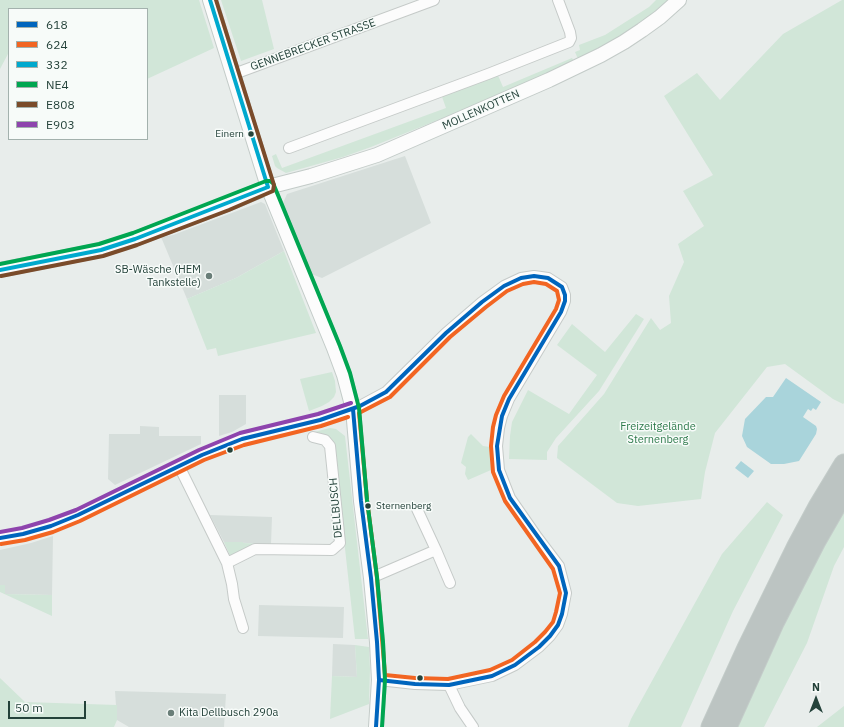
<!DOCTYPE html>
<html>
<head>
<meta charset="utf-8">
<style>
  body { margin:0 }
  #map { position:relative; width:844px; height:727px; overflow:hidden; background:#e8edeb; font-family:"IBM Plex Sans",sans-serif }
  canvas { display:block }
  .legend { position:absolute; left:8px; top:8px; width:140px; height:132px; box-sizing:border-box; background:#f7fbf9; border:1px solid #a3b1ad; margin:0; padding:5px 7px; list-style:none; font-size:12px; color:#24423a }
  .legend li { display:flex; align-items:center; gap:8px; height:20px }
  .legend b { width:20px; border:1px solid #a3b1ad }
  .north { position:absolute; left:796px; top:679px; width:40px; height:40px; -webkit-text-stroke:3px #f7fbf9; paint-order:stroke; rotate:0deg; font-size:11px; font-weight:700; line-height:16px; text-align:center; color:#24423a }
  .north::after { content:''; display:block; margin:auto; width:14px; height:18px; background:#24423a; clip-path:polygon(50% 0,100% 100%,50% 72%,0 100%) }
  .scale { position:absolute; left:8px; top:701px; width:78px; height:18px; box-sizing:border-box; border:2px solid #24423a; border-top:0; padding-left:5px; font-size:12px; line-height:14px; white-space:nowrap; color:#24423a; -webkit-text-stroke:3px #f7fbf9; paint-order:stroke }
</style>
</head>
<body>
<div id="map">
<canvas width="844" height="727"></canvas>
<ul class="legend">
<li><b style="height:5px;background:#0065bd"></b>618</li>
<li><b style="height:5px;background:#f26522"></b>624</li>
<li><b style="height:5px;background:#00a9ce"></b>332</li>
<li><b style="height:5px;background:#00a651"></b>NE4</li>
<li><b style="height:5px;background:#7a4b2a"></b>E808</li>
<li><b style="height:5px;background:#8e44ad"></b>E903</li>
</ul>
<div class="north">N</div>
<div class="scale">50 m</div>
</div>
<script>
const c = document.querySelector('canvas').getContext('2d');
c.lineJoin = 'round';
function fillPath(path, color) {
  c.fillStyle = color;
  c.fill(path, 'evenodd');
}
function shape(rows) {
  const path = new Path2D();
  for (const r of rows) {
    path.moveTo(r[0], r[1]);
    for (let i = 2; i < r.length; i += 2) path.lineTo(r[i], r[i + 1]);
  }
  return path;
}
function stroke(path, color, width, dash) {
  c.strokeStyle = color;
  c.lineWidth = width;
  c.lineCap = dash ? 'butt' : 'round';
  c.setLineDash(dash || []);
  c.stroke(path);
}
function drawText(font, color, halo, rows, align = 'center') {
  c.font = font + ' "IBM Plex Sans",sans-serif';
  c.lineWidth = 3;
  c.setLineDash([]);
  c.textBaseline = 'middle';
  c.strokeStyle = halo;
  c.fillStyle = color;
  for (const [text, x, y, turn = 0] of rows) {
    c.save();
    c.translate(x, y);
    c.rotate((+turn || 0) * Math.PI / 180);
    c.textAlign = isNaN(turn) ? turn : align;
    if (halo) c.strokeText(text, 0, 0);
    c.fillText(text, 0, 0);
    c.restore();
  }
}
fillPath(shape([
  [405,156,431,223,322,278,311,274,283,203,287,194],
  [261,202,265,204,284,251,236,278,187,299,161,237,173,235],
  [219,395,246,395,246,424,232,432,219,436],
  [140,426,159,427,159,436,201,436,201,444,115,485,108,479,109,434,140,434],
  [210,515,272,517,271,544,224,542],
  [53,536,52,595,4,594,5,585,0,585,0,550,31,543],
  [259,605,344,607,343,638,258,636],
  [333,644,355,645,357,677,332,676],
  [115,691,226,694,224,727,129,727,117,720]
]), '#d6dedb');
fillPath(shape([
  [0,0,199,0,214,48,147,79,147,9,9,9,9,52,0,69],
  [221,0,262,0,274,49,241,61],
  [656,0,668,0,649,16,604,47,578,59,575,52,580,50,579,45,605,35,649,7],
  [842,0,844,0,844,403,843,404,833,399,785,364,767,367,715,433,705,472,701,499,638,506,617,503,557,458,558,446,604,394,651,318,660,330,671,323,669,296,684,262,678,244,704,226,683,191,713,175,664,96,697,73,720,100,783,34],
  [572,58,574,61,500,95,371,147,343,157,286,173,277,168,275,166,272,156,276,154,282,168,446,108,441,94,497,73,503,87],
  [284,251,316,333,218,356,216,348,207,350,187,299,236,278],
  [636,314,644,319,599,391,556,438,547,452,547,460,509,459,510,436,512,422,528,390,569,414,597,375,557,345,572,324,605,352],
  [332,372,335,381,336,392,334,397,329,402,322,406,309,411,300,379],
  [330,428,336,429,345,436,368,639,355,639,334,449,328,438,323,434,316,432,310,433],
  [471,434,483,446,490,447,491,470,468,480,465,474,466,467,461,463,468,437],
  [767,502,783,515,733,611,681,727,628,727,631,719,722,554],
  [844,502,844,547,834,566,807,643,764,727,732,727],
  [224,542,243,542,243,543,271,544,231,558],
  [0,585,5,585,5,594,52,595,52,616,0,592],
  [355,645,369,647,370,669,369,704,330,719,332,676,357,677],
  [0,678,25,702,117,705,117,720,114,727,0,727],
  [844,706,844,727,817,727]
]), '#d1e6d8');
fillPath(shape([
  [786,378,821,402,816,410,813,408,811,411,808,409,803,417,816,426,817,429,816,434,799,461,784,464,771,464,747,447,742,436,745,419,766,397,773,397],
  [741,461,754,471,748,478,735,468]
]), '#a9d4db');
const minor = shape([
  [234,74,434,0],
  [289,148,488,74,569,42,571,38,570,32,558,0],
  [179,466,227,563,232,584,234,599,243,628],
  [0,538,23,534,51,526,78,515,202,455,242,439,320,420,360,406,386,392,446,333,482,302,504,286,521,278,534,276,548,278,562,287,565,295,565,301,561,312,509,399,502,416,499,428,497,446,499,470,510,498,537,537,559,566,566,593,562,614,558,625,550,636,539,647,515,665,492,676,449,685,415,684,379,680],
  [436,550,450,583],
  [227,563,255,549,332,550,340,543,330,446,325,440,313,437],
  [371,578,436,550,417,509],
  [449,685,460,708,473,727]
]);
const secondary = shape([
  [210,0,268,187,334,348,344,375,353,409,361,501,371,578,377,642,379,680,376,727],
  [0,270,101,250,135,239,227,204,268,187,311,176,377,155,549,80,601,55,624,42,642,30,660,17,679,0]
]);
const motorway = shape([
  [711,727,747,648,796,548,818,507,844,464],
  [727,727,774,623,816,541,844,492]
]);
stroke(minor, '#c5cac8', 12);
stroke(secondary, '#c3cbc8', 16);
stroke(motorway, '#c3ccc9', 21);
stroke(minor, '#fcfcfc', 10);
stroke(secondary, '#fcfcfc', 14);
stroke(motorway, '#bcc4c2', 19);
stroke(shape([
  [353,409,361,501,371,578,377,642,379,680,376,727],
  [0,538,23,534,51,526,78,515,202,455,242,439,320,420,360,406,386,392,446,333,482,302,504,286,521,278,534,276,548,278,562,287,565,295,565,301,561,312,509,399,502,416,497,446,499,470,510,498,559,566,566,593,562,614,558,625,550,636,539,647,515,665,492,676,449,685,415,684,379,680]
]), '#0065bd', 4);
stroke(shape([
  [534,282,546,284,557,291,559,300,556,309,504,396,496,415,493,427,491,446,493,472,505,501,553,569,560,593,556,612,553,622,545,632,535,642,512,660,490,670,448,679,415,678,385,675,377,578,367,500,359,413,390,397,450,337,486,307,507,291,523,284,534,282],
  [1,544,25,540,53,532,80,521,204,460,244,445,321,426,348,417]
]), '#f26522', 4);
stroke(shape([
  [210,0,268,187],
  [0,270,101,250,135,239,268,187]
]), '#00a9ce', 4);
stroke(shape([
  [0,264,99,244,133,233,266,181,270,181,273,183,340,346,350,373,359,408,367,500,377,577,383,642,385,680,382,727]
]), '#00a651', 4);
stroke(shape([
  [1,276,103,256,137,245,229,210,273,191,274,185,216,0]
]), '#7a4b2a', 4);
stroke(shape([
  [0,532,22,528,49,520,76,510,199,450,240,433,318,414,351,403]
]), '#8e44ad', 4);
for (const [x, y, r, color] of [
  [251,134,3.5,"#24423a"],
  [209,276,4,"#697e78"],
  [230,450,3.5,"#24423a"],
  [368,506,3.5,"#24423a"],
  [420,678,3.5,"#24423a"],
  [171,713,4,"#697e78"]
]) {
  const dot = new Path2D();
  dot.arc(x, y, r, 0, 2 * Math.PI);
  c.fillStyle = color;
  c.fill(dot);
  stroke(dot, '#f7fbf9', 1.5);
}
drawText('10px', '#24423a', '#f7fbf9', [
  ["Einern",244,134],
  ["Sternenberg",376,506,"left"]
], 'right');
drawText('11px', '#24423a', '#f7fbf9', [
  ["GENNEBRECKER STRASSE",313,45,-20],
  ["MOLLENKOTTEN",481,110,-24],
  ["DELLBUSCH",336,508,-95]
]);
drawText('11px', '#24423a', '#f7fbf9', [
  ["SB-Wäsche (HEM",201,270],
  ["Tankstelle)",201,283],
  ["Kita Dellbusch 290a",179,713,"left"]
], 'right');
drawText('11px', '#2d7a4b', '#f7fbf9', [
  ["Freizeitgelände",658,427],
  ["Sternenberg",658,440]
]);
</script>
</body>
</html>
